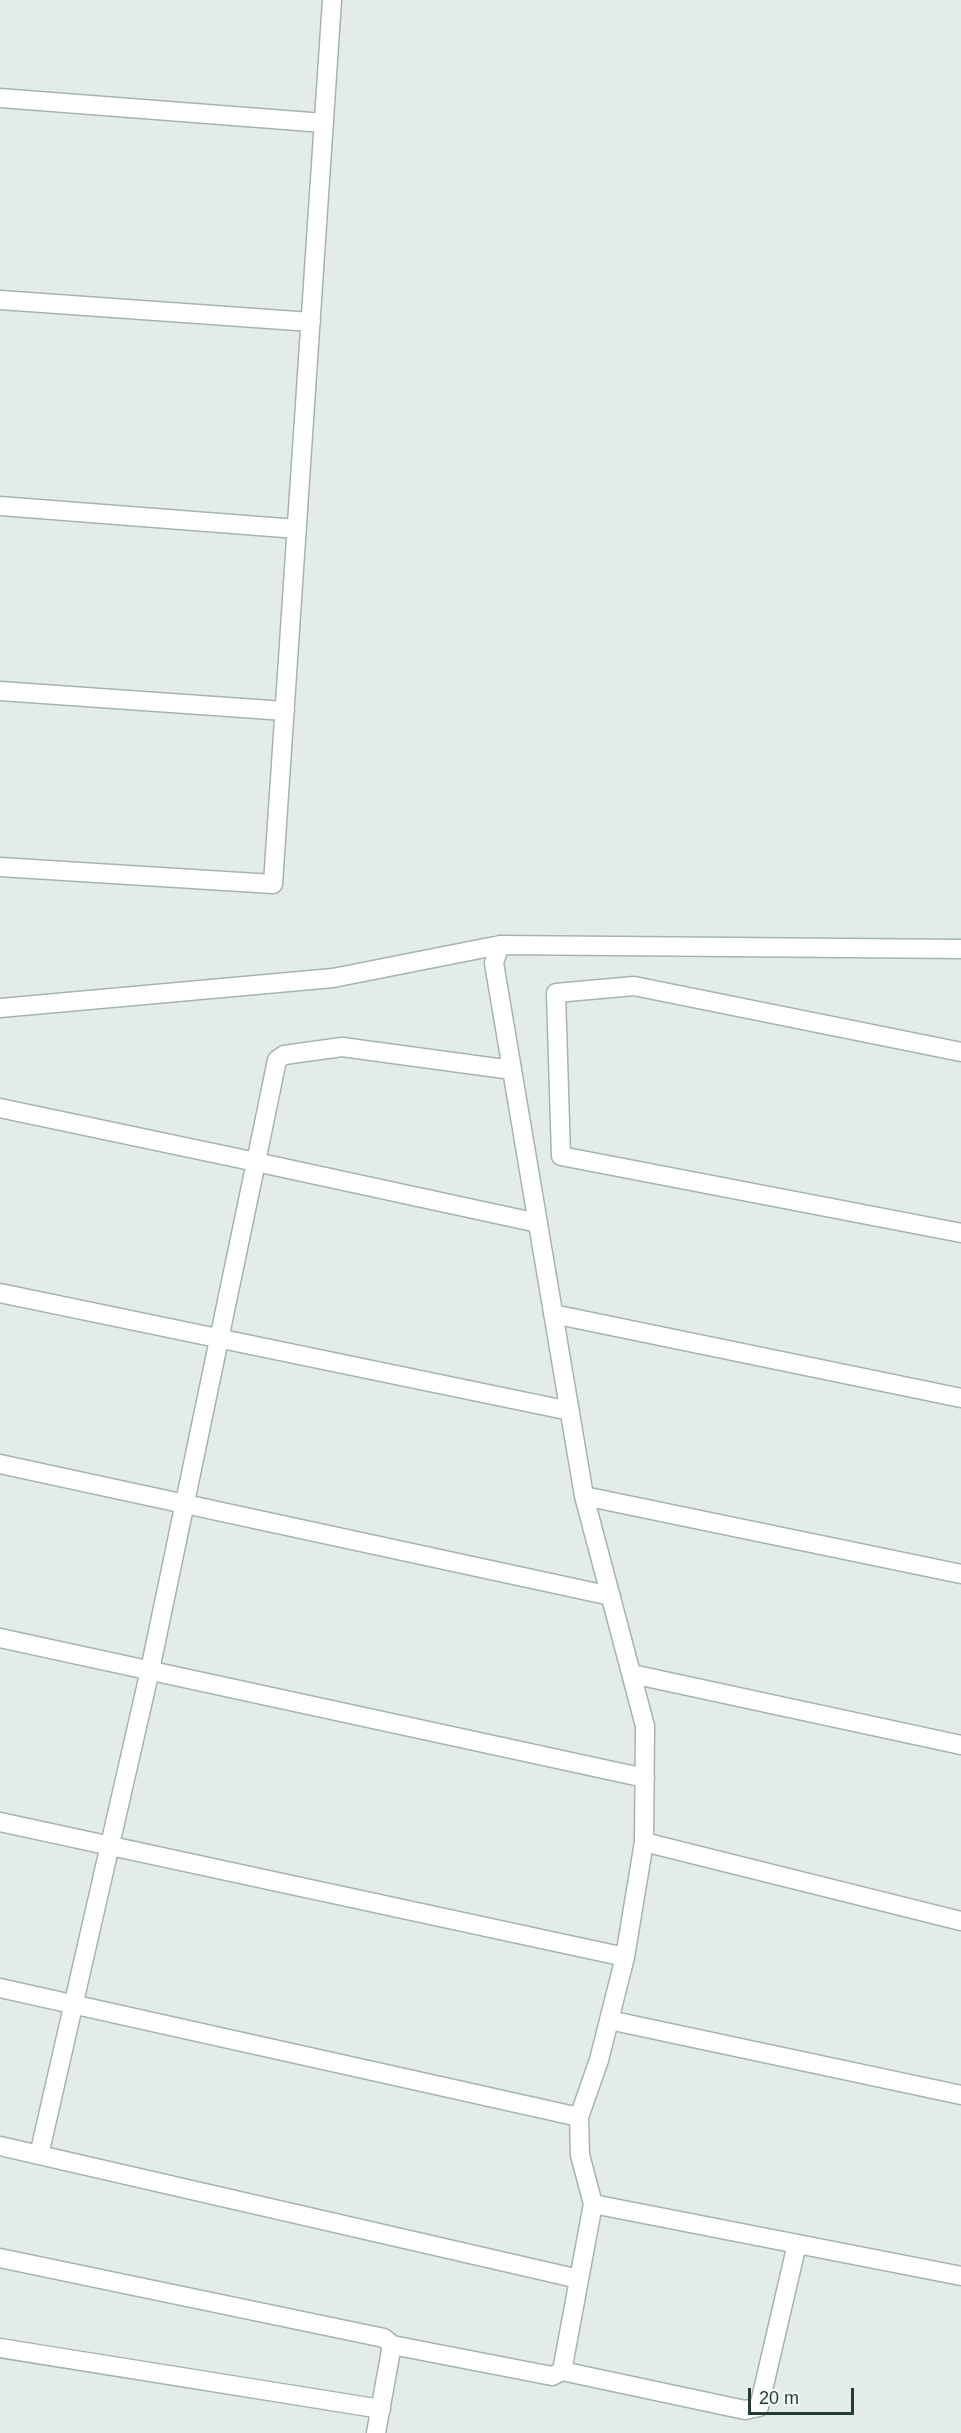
<!DOCTYPE html>
<html>
<head>
<meta charset="utf-8">
<style>
  body { margin:0 }
  #map { position:relative; width:961px; height:2433px; overflow:hidden; background:#e3ece9; font-family:Arial,sans-serif }
  canvas { display:block }
  .scale { position:absolute; left:748px; top:2388px; width:106px; height:27px; box-sizing:border-box; border:3px solid #243c39; border-top:0; padding-left:8px; font-size:18px; line-height:21px; white-space:nowrap; color:#243c39; -webkit-text-stroke:4px #f3f9f7; paint-order:stroke }
</style>
</head>
<body>
<div id="map">
<canvas width="961" height="2433"></canvas>
<div class="scale">20 m</div>
</div>
<script>
const c = document.querySelector('canvas').getContext('2d');
c.lineJoin = 'round';
function shape(rows) {
  const path = new Path2D();
  for (const r of rows) {
    path.moveTo(r[0], r[1]);
    for (let i = 2; i < r.length; i += 2) path.lineTo(r[i], r[i + 1]);
  }
  return path;
}
function stroke(path, color, width, dash) {
  c.strokeStyle = color;
  c.lineWidth = width;
  c.lineCap = dash ? 'butt' : 'round';
  c.setLineDash(dash || []);
  c.stroke(path);
}
const minor = shape([
  [0,98,324,123],
  [0,300,311,322],
  [0,506,297,529],
  [0,691,285,711],
  [0,867,273,884,332,0],
  [0,1008,333,978,500,945],
  [961,1052,634,986,556,993,561,1156,961,1233],
  [0,1108,256,1162,277,1060,284,1055,342,1047,512,1070],
  [0,1293,570,1411],
  [553,1314,961,1398],
  [0,1464,611,1596],
  [584,1496,961,1574],
  [0,1638,645,1778],
  [632,1674,961,1745],
  [0,1822,625,1957],
  [644,1842,961,1921],
  [0,1988,579,2117],
  [609,2020,961,2095],
  [0,2146,579,2279],
  [39,2155,150,1670,256,1162,538,1223],
  [593,2204,580,2155,579,2117,599,2060,625,1957,644,1842,645,1726,584,1496,494,963,500,945,961,949],
  [0,2258,384,2338,392,2345,376,2433],
  [392,2345,552,2376,562,2371,593,2204,961,2276],
  [0,2348,381,2409],
  [562,2371,745,2410,759,2407,797,2244]
]);
stroke(minor, '#a6b4b1', 21);
stroke(minor, '#fff', 18);
</script>
</body>
</html>
